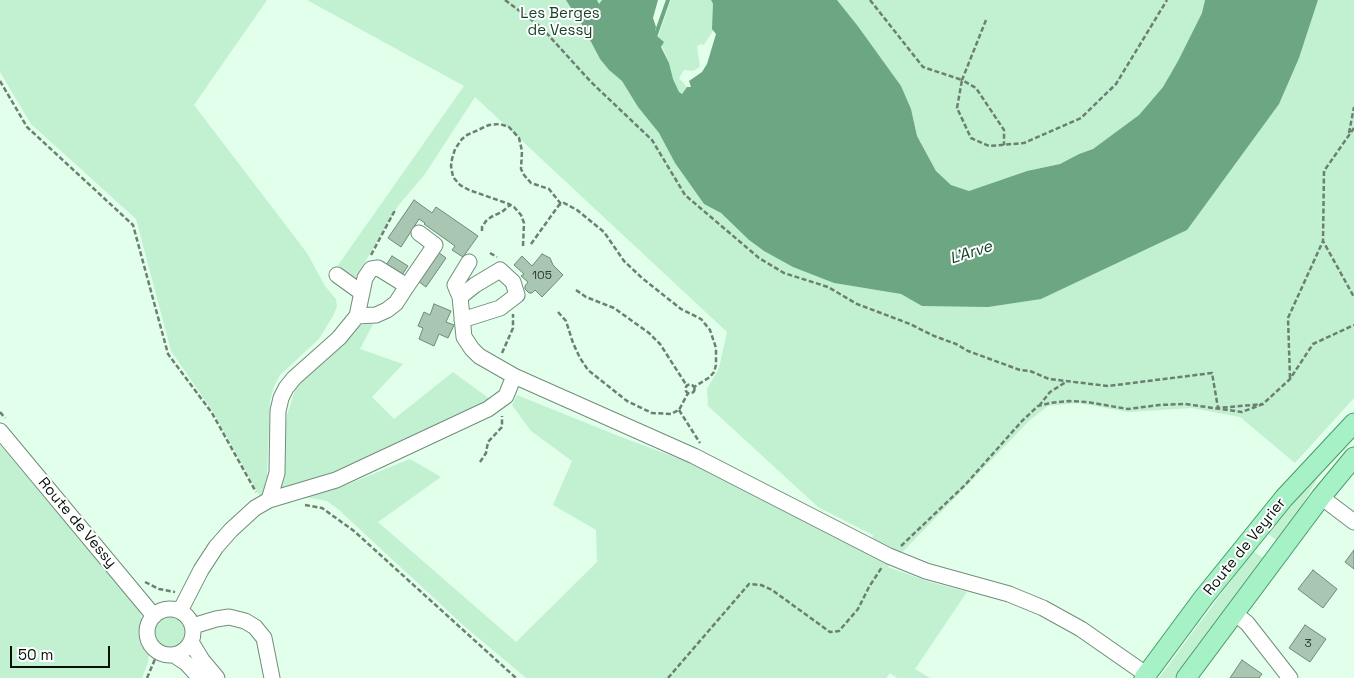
<!DOCTYPE html>
<html>
<head>
<meta charset="utf-8">
<style>
  body { margin:0 }
  #map { position:relative; width:1354px; height:678px; overflow:hidden; background:#e1ffea; font-family:"Space Grotesk",sans-serif }
  canvas { display:block }
  .scale { position:absolute; left:10px; top:646px; width:100px; height:22px; box-sizing:border-box; border:2px solid #07110a; border-top:0; padding-left:6px; font-size:15px; line-height:18px; white-space:nowrap; color:#07110a; -webkit-text-stroke:4px #fff; paint-order:stroke }
</style>
</head>
<body>
<div id="map">
<canvas width="1354" height="678"></canvas>
<div class="scale">50 m</div>
</div>
<script>
const c = document.querySelector('canvas').getContext('2d');
c.lineJoin = 'round';
function fillPath(path, color) {
  c.fillStyle = color;
  c.fill(path, 'evenodd');
}
function shape(rows) {
  const path = new Path2D();
  for (const r of rows) {
    if (r.length === 3) {
      path.moveTo(r[0] + r[2], r[1]);
      path.arc(r[0], r[1], r[2], 0, 2 * Math.PI);
      continue;
    }
    path.moveTo(r[0], r[1]);
    for (let i = 2; i < r.length; i += 2) path.lineTo(r[i], r[i + 1]);
  }
  return path;
}
function stroke(path, color, width, dash) {
  c.strokeStyle = color;
  c.lineWidth = width;
  c.lineCap = dash ? 'butt' : 'round';
  c.setLineDash(dash || []);
  c.stroke(path);
}
function drawText(font, color, halo, rows, align = 'center') {
  c.font = font + ' "Space Grotesk",sans-serif';
  c.lineWidth = 4;
  c.setLineDash([]);
  c.textBaseline = 'middle';
  c.strokeStyle = halo;
  c.fillStyle = color;
  for (const [text, x, y, turn = 0] of rows) {
    c.save();
    c.translate(x, y);
    c.rotate((+turn || 0) * Math.PI / 180);
    c.textAlign = isNaN(turn) ? turn : align;
    if (halo) c.strokeText(text, 0, 0);
    c.fillText(text, 0, 0);
    c.restore();
  }
}
fillPath(shape([
  [0,0,267,0,194,105,307,253,325,286,336,299,337,307,333,316,319,339,280,375,274,386,270,401,267,475,279,479,287,415,295,390,305,377,357,325,373,324,360,349,403,364,372,397,394,419,453,372,494,402,340,473,341,487,410,459,441,477,378,522,516,642,597,562,596,530,553,505,572,461,531,431,512,405,517,395,621,437,731,478,869,552,873,535,818,507,708,406,707,389,719,368,727,332,475,97,425,174,398,206,353,282,336,268,464,86,307,0,602,0,583,28,600,59,609,70,622,81,638,107,659,133,675,163,704,204,721,213,749,240,764,251,778,258,834,283,901,294,922,306,1299,58,1318,0,1354,0,1354,398,1295,463,1240,417,1192,408,1128,412,1078,403,1048,406,1030,420,888,567,927,581,967,592,915,669,930,678,897,678,890,673,886,678,526,678,463,625,339,510,327,501,299,496,276,487,261,498,214,413,171,351,136,219,31,124,0,72],
  [671,0,711,0,713,4,713,31,704,45,701,44,697,46,700,67,693,71,684,70,679,78,687,87,682,94,679,93,673,79,669,63,658,37],
  [837,0,1205,0,1202,13,1178,61,1163,87,1139,115,1093,149,1079,154,1060,164,1027,171,969,191,951,185,936,171,917,136,911,109,857,25],
  [1354,437,1354,439,1318,477,1300,509,1276,540,1267,533,1291,502],
  [0,445,137,607,141,615,140,638,142,646,149,655,148,662,142,678,0,678],
  [1253,551,1263,558,1174,678,1159,678],
  [170,632,16]
]), '#c1f1d1');
fillPath(shape([
  [566,0,597,0,599,4,602,0,658,0,653,18,656,27,655,31,658,37,664,42,661,47,669,63,673,79,679,92,682,94,687,87,691,87,689,81,702,72,707,64,716,34,712,29,713,4,711,0,837,0,857,25,901,86,911,109,917,136,936,171,951,185,969,191,1027,171,1060,164,1079,154,1093,149,1139,115,1163,87,1178,61,1202,13,1205,0,1318,0,1299,58,1279,104,1187,230,1041,299,988,307,922,306,901,294,834,283,793,267,764,251,749,240,721,213,704,204,675,163,659,133,638,107,622,81,609,70,600,59,574,10,571,8]
]), '#6da682');
stroke(shape([
  [656,34,668,0]
]), '#6da682', 4);
const building = shape([
  [414,200,432,213,436,207,478,236,463,257,452,250,455,246,424,224,425,223,419,219,401,247,388,238,414,200],
  [438,252,446,258,426,287,418,281,438,252],
  [542,254,550,258,553,265,563,275,542,297,535,290,532,293,529,293,525,289,525,286,528,282,521,276,524,274,514,265,522,256,532,266,542,254],
  [392,256,408,266,402,275,386,265,392,256],
  [434,304,451,311,446,322,454,325,448,338,439,334,434,346,419,339,423,328,418,326,424,312,430,315,434,304],
  [1354,550,1354,569,1345,562,1354,550],
  [1313,570,1337,589,1323,608,1298,589,1313,570],
  [1305,625,1326,639,1310,662,1289,648,1305,625],
  [1242,660,1262,674,1259,678,1230,678,1242,660]
]);
fillPath(building, '#a9c6b2');
stroke(building, '#6f8a78', 1);
const minor = shape([
  [337,275,362,293],
  [407,286,435,245,419,233],
  [460,297,475,285,500,270,513,282,517,295,500,308,462,320],
  [514,376,694,456,889,556,926,571,1009,594,1043,608,1081,629,1147,675],
  [0,431,154,616],
  [1321,497,1354,522],
  [269,500,277,473,278,411,281,398,286,388,294,378,339,338,357,316,365,278,371,269,378,268,407,286,396,303,387,310,376,315,357,316],
  [170,632,23],
  [180,611,201,570,216,547,231,530,255,508,269,500,336,480,488,409,506,396,514,376,479,356,472,349,464,337,460,297,455,285,469,262],
  [1234,613,1247,623,1290,678],
  [193,626,216,619,229,617,245,621,255,627,264,638,272,678],
  [191,642,202,660,217,678],
  [174,655,186,663,200,678]
]);
const major = shape([
  [1144,678,1204,597,1284,498,1354,423],
  [1186,678,1321,497,1354,457]
]);
stroke(minor, '#728d7b', 17);
stroke(major, '#479c6b', 21);
stroke(shape([
  [505,0,541,27,591,82,652,140,685,195,759,258,784,273,828,287,857,304,910,324,934,336,956,344,968,351,1020,370,1030,371,1049,379,1108,386,1212,373,1218,408,1263,404],
  [870,0,923,67,962,80,957,108,971,138,989,146,1024,143,1081,118,1116,84,1167,0],
  [986,20,962,80,976,88,1004,130,1004,145],
  [0,81,27,127,133,225,168,354,212,413,256,492],
  [1354,128,1324,171,1323,241,1354,297],
  [1349,133,1354,107],
  [482,231,482,227,486,221,491,217,502,212,510,205],
  [531,244,559,205,564,203,577,210,604,232,624,261,642,278,681,309,701,319,710,330,716,348,716,365,714,372,710,377,694,387],
  [523,246,524,223,521,215,514,207,509,204,469,190,460,185,453,177,451,166,452,159,455,149,462,139,467,135,489,125,500,124,509,127,519,138,522,151,521,169,524,175,531,183,549,189,561,204],
  [490,253,497,257],
  [371,255,394,212,397,214],
  [576,290,586,297,614,308,649,333,660,344,687,386],
  [558,312,566,321,573,343,580,358,588,370,627,401,652,413,671,414,679,410,688,393],
  [502,353,513,328,513,314],
  [1290,378,1288,318,1323,241],
  [690,389,4.5],
  [1039,406,1050,392,1066,382],
  [679,410,700,443],
  [0,412,5,418],
  [480,462,486,453,488,442,502,427,502,416],
  [305,505,322,508,354,531,516,678],
  [901,546,965,485,1022,421,1038,406,1050,403,1069,401,1087,402,1128,409,1159,405,1185,404,1242,412,1263,404,1290,379,1313,344,1354,325],
  [145,582,159,589,175,592],
  [147,678,158,652],
  [668,678,749,584,761,585,772,590,830,632,839,631,858,609,869,587,882,567]
]), '#6c7f72', 2.5, [5, 2.5]);
stroke(minor, '#fff', 15);
stroke(major, '#a6f1c5', 19);
drawText('12px', '#303e34', null, [
  ["105",542,276],
  ["3",1308,644]
]);
drawText('15px', '#154229', '#fff', [
  ["Les Berges",560,14],
  ["de Vessy",560,31]
]);
drawText('15px', '#07110a', '#fff', [
  ["Route de Vessy",77,523,50],
  ["Route de Veyrier",1245,547,-51]
]);
drawText('italic 16px', '#0d3b23', '#fff', [
  ["L'Arve",971,253,-18]
]);
</script>
</body>
</html>
